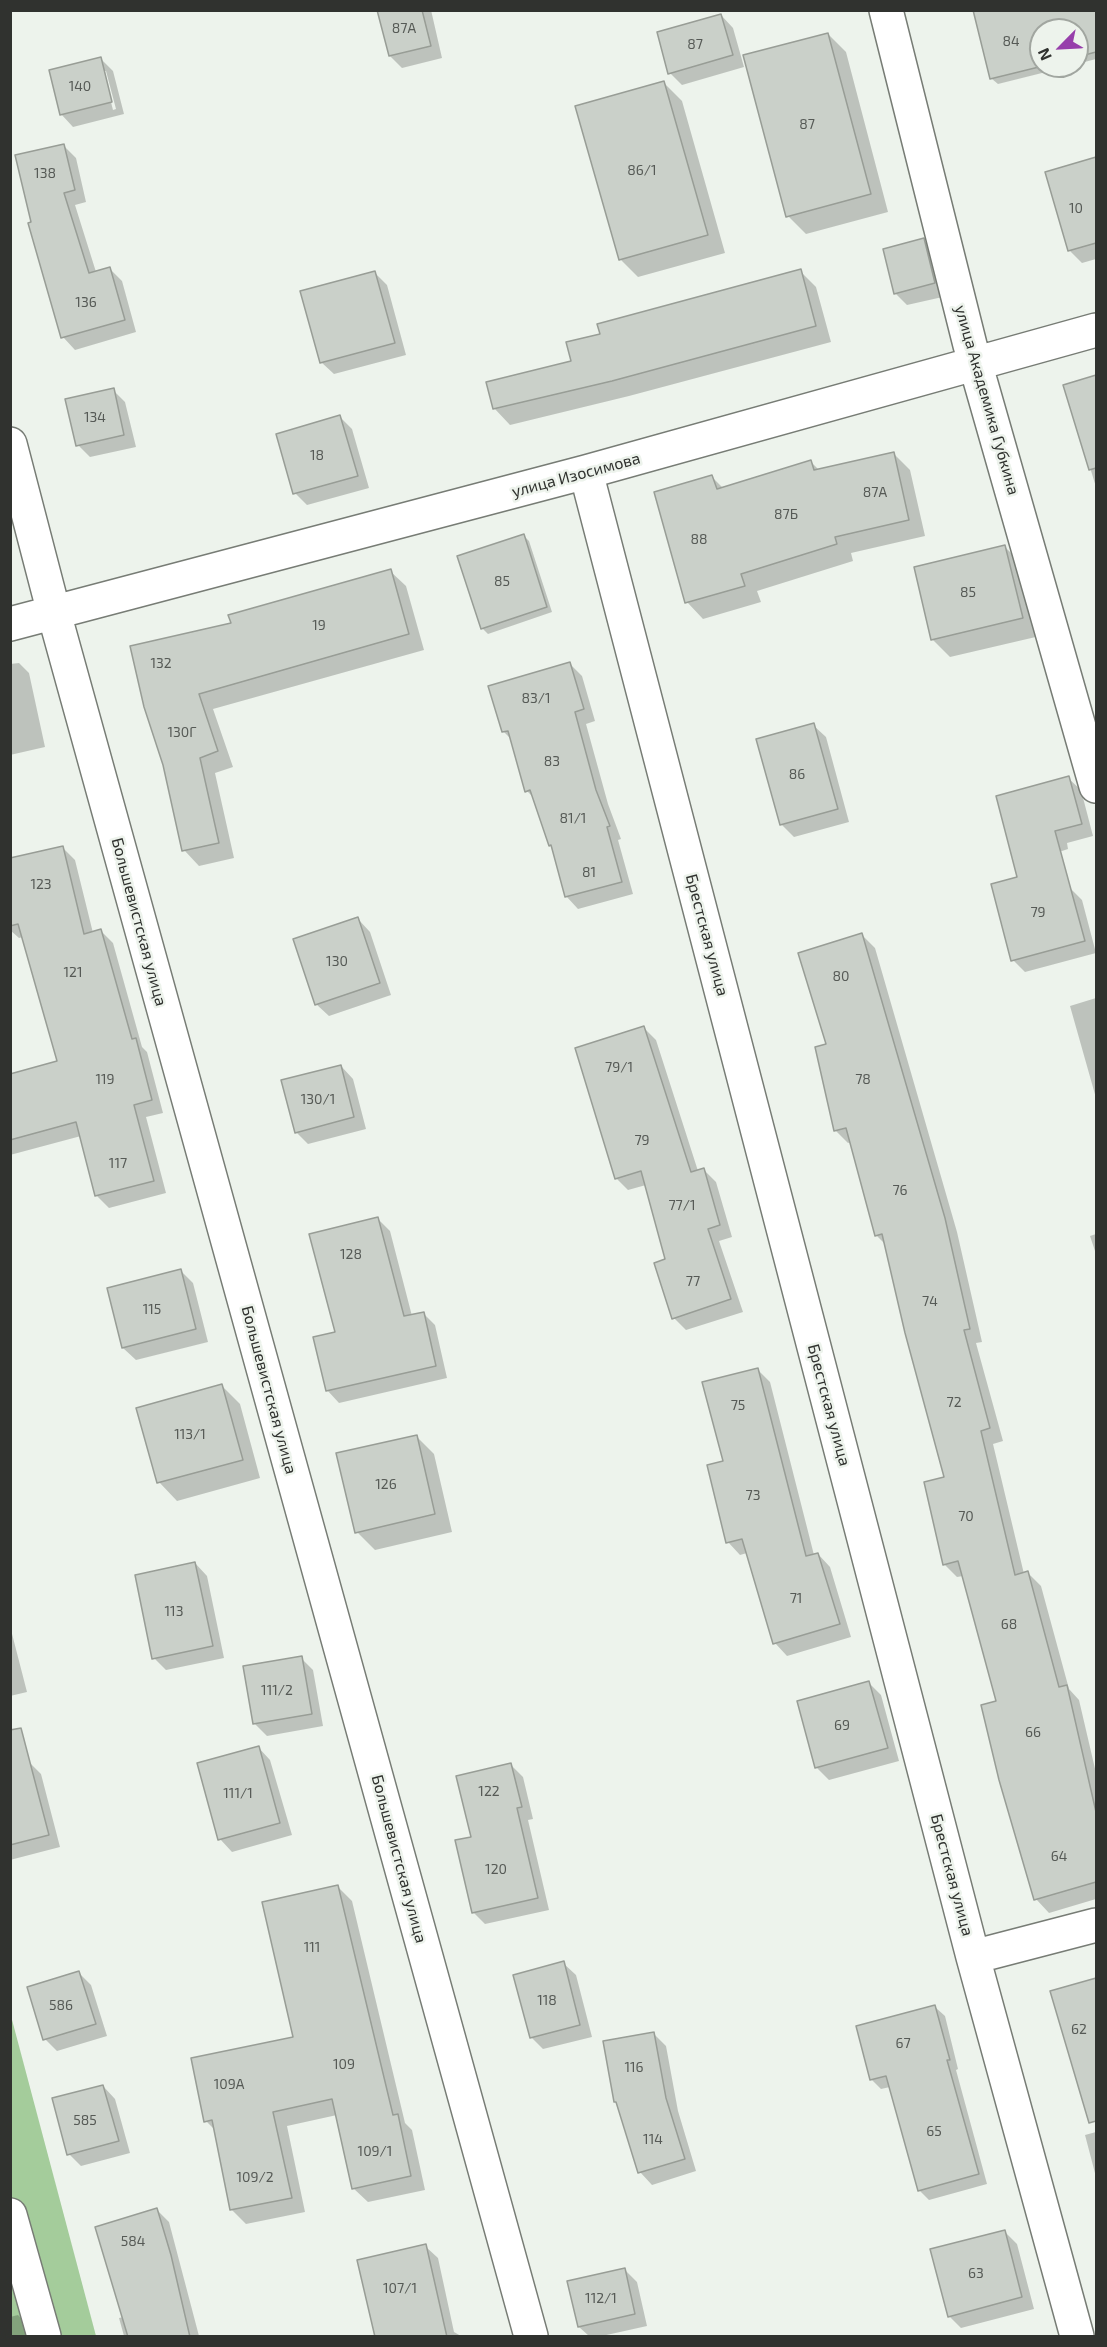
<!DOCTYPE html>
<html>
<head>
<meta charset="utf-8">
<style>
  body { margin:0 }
  #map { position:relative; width:1107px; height:2347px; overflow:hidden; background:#edf3ec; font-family:"Exo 2",sans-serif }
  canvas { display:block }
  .frame { position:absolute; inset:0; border:12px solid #30322f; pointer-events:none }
  .north { position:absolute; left:1029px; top:18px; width:60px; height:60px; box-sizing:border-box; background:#edf3ec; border:2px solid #a1a6a0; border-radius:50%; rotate:246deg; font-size:16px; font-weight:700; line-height:24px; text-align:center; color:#30322f }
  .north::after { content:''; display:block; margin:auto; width:21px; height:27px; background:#973fab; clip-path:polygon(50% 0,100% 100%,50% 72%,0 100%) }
</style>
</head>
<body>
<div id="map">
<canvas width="1107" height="2347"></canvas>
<div class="frame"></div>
<div class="north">N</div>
</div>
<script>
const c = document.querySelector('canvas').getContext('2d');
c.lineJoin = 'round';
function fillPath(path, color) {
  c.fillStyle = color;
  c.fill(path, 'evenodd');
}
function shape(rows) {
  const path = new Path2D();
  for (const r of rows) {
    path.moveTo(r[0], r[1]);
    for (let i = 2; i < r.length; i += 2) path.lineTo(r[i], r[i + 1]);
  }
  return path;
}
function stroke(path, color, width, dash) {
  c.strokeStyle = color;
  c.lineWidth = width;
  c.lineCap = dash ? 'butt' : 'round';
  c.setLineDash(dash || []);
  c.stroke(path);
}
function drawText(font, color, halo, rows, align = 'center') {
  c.font = font + ' "Exo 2",sans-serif';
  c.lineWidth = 5;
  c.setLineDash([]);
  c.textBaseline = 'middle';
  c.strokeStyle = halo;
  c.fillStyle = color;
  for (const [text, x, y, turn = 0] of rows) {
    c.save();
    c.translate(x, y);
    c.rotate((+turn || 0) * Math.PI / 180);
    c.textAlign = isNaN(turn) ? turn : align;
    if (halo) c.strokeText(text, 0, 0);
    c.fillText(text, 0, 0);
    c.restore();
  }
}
fillPath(shape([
  [11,2016,96,2336,11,2336]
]), '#a4cc9b');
fillPath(shape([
  [379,10,431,10,442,58,402,68,390,56],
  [974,10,1096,10,1096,59,1077,64,1077,30,1041,30,1041,66,1070,66,998,84,992,79],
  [721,15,733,28,744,67,682,85,670,73],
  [828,34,846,52,888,212,806,234,788,216],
  [101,59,113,71,124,114,73,127,61,114],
  [103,71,106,71,116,109,113,110],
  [664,83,682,101,725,253,638,277,620,259],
  [63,145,76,158,86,202,75,205,96,272,110,269,122,281,136,332,75,350,63,337,33,223],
  [1096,159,1096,259,1082,263,1070,251,1047,173],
  [923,240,936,252,947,296,907,305,895,293],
  [800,271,816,287,831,342,629,396,510,425,494,408,573,362,602,335],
  [375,273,387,285,406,355,334,374,321,362],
  [1096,377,1096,487,1065,386],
  [113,390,125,402,136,447,90,457,78,445],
  [340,417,352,429,369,488,307,505,295,493],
  [893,453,910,470,925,536,851,553,853,561,757,591,761,602,703,619,687,602,712,477,724,489,811,462,819,470],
  [524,536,529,541,552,612,488,634,482,628],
  [1005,547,1023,565,1040,636,950,657,932,639],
  [390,571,406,586,424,650,213,709,233,767,215,773,234,858,199,866,184,850,164,765,233,624],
  [19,663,29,673,45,747,10,755,10,664],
  [570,664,582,676,595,721,586,724,608,804,621,839,618,840,633,894,578,909,566,896,553,848,535,799,527,791,513,741,504,732],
  [813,725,826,737,849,822,794,837,782,825,758,740],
  [1068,778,1081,790,1093,836,1067,843,1068,849,1053,854,1070,888,1082,900,1096,953,1025,972,1013,960,1018,878],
  [62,847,75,860,93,933,101,931,113,943,142,1047,147,1052,163,1113,146,1117,166,1193,109,1208,97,1196,81,1136,10,1155,10,1076,59,1062,23,937,19,938,10,930,10,860],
  [358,919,370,932,391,995,329,1016,316,1004],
  [862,935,875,948,957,1232,982,1342,976,1343,1003,1441,993,1444,1024,1574,1028,1573,1041,1586,1069,1689,1079,1700,1096,1773,1096,1899,1049,1913,1036,1899,1000,1779,998,1703,963,1576,957,1577,944,1564,946,1478,887,1246,876,1235,851,1142,848,1143,835,1130,828,1045],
  [1096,998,1096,1098,1070,1006],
  [644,1028,656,1040,698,1171,704,1170,716,1182,732,1237,719,1241,743,1312,686,1330,674,1318,667,1260,646,1185,628,1190,616,1178],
  [341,1066,353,1079,366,1129,308,1144,296,1132],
  [377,1218,390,1231,412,1316,423,1313,435,1325,447,1378,339,1403,327,1390,337,1333],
  [1096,1234,1096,1254,1090,1236],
  [181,1271,193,1283,208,1342,136,1360,123,1348,109,1289],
  [757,1369,770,1382,814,1555,818,1554,830,1567,851,1637,787,1656,775,1643,747,1553,740,1555,728,1542,724,1462],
  [222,1386,240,1404,260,1478,177,1501,159,1482],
  [416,1436,434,1454,452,1532,375,1550,357,1532],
  [195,1563,207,1576,224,1658,166,1670,154,1658],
  [10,1626,27,1692,10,1696],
  [301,1658,313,1670,323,1726,267,1736,255,1724],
  [869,1683,881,1695,899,1761,829,1780,816,1767],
  [258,1747,270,1760,292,1835,232,1852,220,1839],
  [28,1761,41,1774,60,1847,10,1860,10,1766],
  [510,1764,523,1777,533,1819,528,1820,549,1910,485,1924,473,1912,472,1838],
  [338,1887,352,1901,405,2123,412,2130,425,2190,368,2202,353,2188,337,2115,287,2126,305,2212,246,2224,231,2209,216,2131,206,2121,295,2039],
  [563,1963,576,1975,592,2037,543,2049,531,2037],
  [79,1973,91,1985,107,2036,57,2051,45,2039],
  [1096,1979,1096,2090,1093,2091,1052,1992],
  [935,2007,945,2016,958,2069,956,2070,987,2184,929,2200,919,2190,890,2087,881,2089,871,2079],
  [654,2034,666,2046,678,2111,696,2171,652,2185,640,2172],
  [103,2086,115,2099,130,2153,81,2166,69,2154],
  [1096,2132,1096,2177,1085,2135],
  [157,2210,169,2222,199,2336,124,2336,119,2318,124,2317],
  [1004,2231,1017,2244,1034,2309,961,2328,949,2316],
  [425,2246,438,2258,454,2332,461,2336,380,2336],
  [624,2269,637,2282,647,2326,602,2336,589,2336,579,2327],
  [18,2315,30,2328,33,2336,10,2336,10,2317]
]), '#0003');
const building = shape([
  [377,10,422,10,431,46,389,56,377,10],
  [973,10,1096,10,1096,52,1077,57,1077,30,1041,30,1043,66,990,79,973,10],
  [721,14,733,55,668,74,657,32,721,14],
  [828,33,871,194,786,217,743,55,828,33],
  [101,57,112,102,60,115,49,70,101,57],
  [664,81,708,235,619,260,575,106,664,81],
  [64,144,75,190,64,193,89,273,110,267,125,320,61,338,28,223,31,222,15,155,64,144],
  [1096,157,1096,243,1068,251,1045,172,1096,157],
  [924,238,935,283,894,294,883,249,924,238],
  [801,269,816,326,612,381,493,409,486,382,571,361,566,342,600,334,597,324,801,269],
  [375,271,395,343,320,363,300,291,375,271],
  [1096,375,1096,468,1089,470,1063,385,1096,375],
  [114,388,124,435,76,446,65,399,114,388],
  [340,415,358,476,293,494,276,434,340,415],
  [894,452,909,520,835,537,837,544,741,574,745,586,685,603,654,492,712,475,717,489,811,460,814,470,894,452],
  [524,534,547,607,481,629,457,556,524,534],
  [1005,545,1023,618,931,640,914,567,1005,545],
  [391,569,409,634,199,694,218,751,200,758,219,843,182,851,163,765,144,707,130,646,231,623,228,615,391,569],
  [570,662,584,709,575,712,596,790,610,826,607,827,622,882,565,897,551,845,549,846,530,790,525,792,508,731,502,732,488,686,570,662],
  [814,723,838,809,780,825,756,739,814,723],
  [1069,776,1082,824,1055,831,1085,941,1011,961,991,884,1017,877,996,796,1069,776],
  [63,846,84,934,101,929,132,1039,136,1038,152,1100,134,1105,154,1181,95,1196,76,1122,10,1140,10,1074,57,1061,18,924,10,926,10,858,63,846],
  [358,917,380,983,315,1005,293,939,358,917],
  [862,933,945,1218,970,1329,964,1330,990,1428,981,1431,1015,1575,1028,1571,1059,1687,1067,1685,1096,1812,1096,1882,1034,1900,999,1780,981,1705,996,1701,958,1561,943,1565,924,1482,944,1477,905,1333,882,1234,875,1236,846,1128,834,1131,815,1047,826,1044,798,953,862,933],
  [644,1026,691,1172,704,1168,720,1225,708,1229,731,1299,672,1319,654,1263,665,1259,641,1171,615,1179,575,1048,644,1026],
  [341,1065,354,1117,295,1133,281,1080,341,1065],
  [378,1217,404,1316,424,1312,436,1366,326,1391,313,1337,335,1332,309,1234,378,1217],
  [181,1269,196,1329,122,1348,107,1288,181,1269],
  [758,1368,806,1556,818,1553,840,1624,773,1644,742,1539,726,1543,707,1465,723,1461,702,1382,758,1368],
  [222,1384,243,1460,157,1483,136,1408,222,1384],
  [417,1435,435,1514,355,1533,336,1453,417,1435],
  [195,1562,213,1646,152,1659,135,1575,195,1562],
  [302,1656,312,1714,253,1724,243,1666,302,1656],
  [869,1681,888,1748,815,1768,797,1701,869,1681],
  [21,1728,49,1835,10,1845,10,1730,21,1728],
  [259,1746,280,1823,218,1840,197,1763,259,1746],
  [511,1763,522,1807,517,1808,538,1898,472,1913,455,1840,471,1837,456,1776,511,1763],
  [338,1885,393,2115,398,2114,411,2176,352,2189,332,2099,273,2112,292,2198,230,2210,212,2120,204,2122,191,2058,293,2037,262,1902,338,1885],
  [564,1961,580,2025,530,2038,513,1975,564,1961],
  [79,1971,96,2024,43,2040,27,1987,79,1971],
  [1096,1978,1096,2121,1089,2123,1050,1991,1096,1978],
  [935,2005,950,2060,947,2060,979,2174,918,2191,886,2076,870,2080,856,2026,935,2005],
  [654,2032,666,2098,685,2159,638,2173,616,2102,614,2102,603,2041,654,2032],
  [103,2085,119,2141,67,2155,52,2098,103,2085],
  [157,2208,171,2255,190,2337,128,2337,95,2227,157,2208],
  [1005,2230,1022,2297,948,2317,930,2249,1005,2230],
  [426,2244,447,2337,375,2337,357,2260,426,2244],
  [625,2268,635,2314,578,2327,567,2281,625,2268]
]);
fillPath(building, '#cad0c9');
stroke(building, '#989d96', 1.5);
const minor = shape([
  [886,10,970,345,1096,786],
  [10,444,54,613,531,2336],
  [586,472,973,1957,1077,2336],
  [10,624,586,472,1096,330],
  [973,1957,1096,1925],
  [10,2215,44,2336]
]);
stroke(minor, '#777c75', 36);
stroke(minor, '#fff', 33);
drawText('14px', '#565a56', null, [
  ["87А",404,28],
  ["84",1011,41],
  ["87",695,44],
  ["140",80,86],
  ["87",807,124],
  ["86/1",642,170],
  ["138",45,173],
  ["10",1076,208],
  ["136",86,302],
  ["134",95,417],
  ["18",317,455],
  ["87А",875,492],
  ["87Б",786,514],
  ["88",699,539],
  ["85",502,581],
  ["85",968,592],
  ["19",319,625],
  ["132",161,663],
  ["83/1",536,698],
  ["130Г",182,732],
  ["83",552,761],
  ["86",797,774],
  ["81/1",573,818],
  ["81",589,872],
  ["123",41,884],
  ["79",1038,912],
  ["130",337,961],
  ["121",73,972],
  ["80",841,976],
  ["79/1",619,1067],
  ["119",105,1079],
  ["78",863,1079],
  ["130/1",318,1099],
  ["79",642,1140],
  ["117",118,1163],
  ["76",900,1190],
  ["77/1",682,1205],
  ["128",351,1254],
  ["77",693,1281],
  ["74",930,1301],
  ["115",152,1309],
  ["72",954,1402],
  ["75",738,1405],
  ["113/1",190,1434],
  ["126",386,1484],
  ["73",753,1495],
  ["70",966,1516],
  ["71",796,1598],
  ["113",174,1611],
  ["68",1009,1624],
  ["111/2",277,1690],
  ["69",842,1725],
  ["66",1033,1732],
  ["122",489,1791],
  ["111/1",238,1793],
  ["64",1059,1856],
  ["120",496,1869],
  ["111",312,1947],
  ["118",547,2000],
  ["586",61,2005],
  ["62",1079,2029],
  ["67",903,2043],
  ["109",344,2064],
  ["116",634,2067],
  ["109А",229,2084],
  ["585",85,2120],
  ["65",934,2131],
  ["114",653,2139],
  ["109/1",375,2151],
  ["109/2",255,2177],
  ["584",133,2241],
  ["63",976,2273],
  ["107/1",400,2288],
  ["112/1",601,2298]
]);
drawText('16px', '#30322f', '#edf3ec', [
  ["улица Академика Губкина",987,400,74],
  ["улица Изосимова",576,475,-15],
  ["Большевистская улица",139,922,75],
  ["Брестская улица",707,935,75],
  ["Большевистская улица",269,1390,75],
  ["Брестская улица",829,1405,75],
  ["Большевистская улица",399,1859,75],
  ["Брестская улица",952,1875,75]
]);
</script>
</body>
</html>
